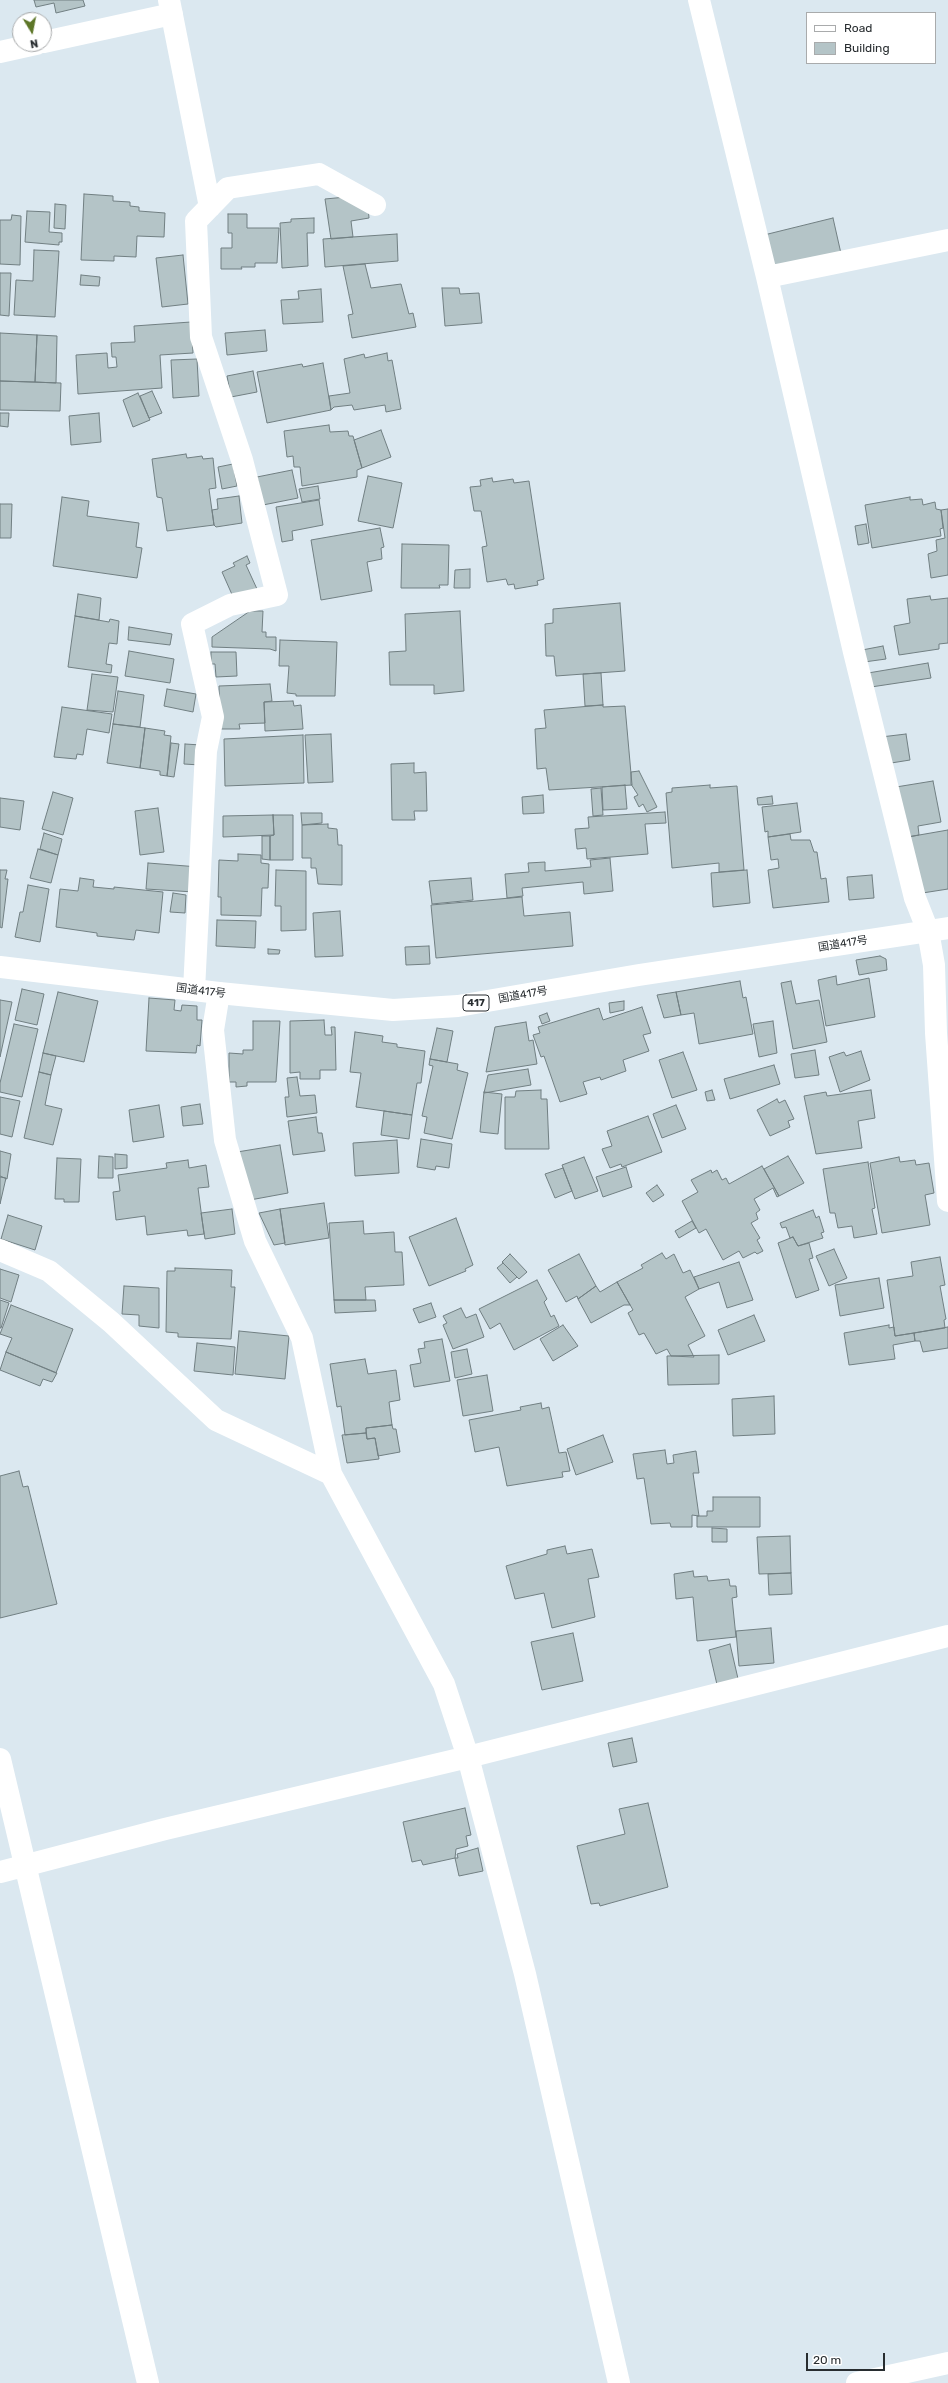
<!DOCTYPE html>
<html>
<head>
<meta charset="utf-8">
<style>
  body { margin:0 }
  #map { position:relative; width:948px; height:2383px; overflow:hidden; background:#dbe8f0; font-family:Rubik,sans-serif }
  canvas { display:block }
  .legend { position:absolute; left:806px; top:12px; width:130px; height:52px; box-sizing:border-box; background:#fff; border:1px solid #a9abac; margin:0; padding:5px 7px; list-style:none; font-size:12px; color:#282d30 }
  .legend li { display:flex; align-items:center; gap:8px; height:20px }
  .legend b { width:20px; border:1px solid #a9abac }
  .north { position:absolute; left:12px; top:12px; width:40px; height:40px; box-sizing:border-box; background:#fff; border:1px solid #a9abac; border-radius:50%; rotate:170deg; font-size:11px; font-weight:700; line-height:16px; text-align:center; color:#282d30 }
  .north::after { content:''; display:block; margin:auto; width:14px; height:18px; background:#5d7628; clip-path:polygon(50% 0,100% 100%,50% 72%,0 100%) }
  .scale { position:absolute; left:806px; top:2353px; width:79px; height:18px; box-sizing:border-box; border:2px solid #282d30; border-top:0; padding-left:5px; font-size:12px; line-height:14px; white-space:nowrap; color:#282d30; -webkit-text-stroke:3px #fff; paint-order:stroke }
</style>
</head>
<body>
<div id="map">
<canvas width="948" height="2383"></canvas>
<ul class="legend">
<li><b style="height:5px;background:#fff"></b>Road</li>
<li><b style="height:11px;background:#b4c4c7"></b>Building</li>
</ul>
<div class="north">N</div>
<div class="scale">20 m</div>
</div>
<script>
const c = document.querySelector('canvas').getContext('2d');
c.lineJoin = 'round';
function fillPath(path, color) {
  c.fillStyle = color;
  c.fill(path, 'evenodd');
}
function shape(rows) {
  const path = new Path2D();
  for (const r of rows) {
    path.moveTo(r[0], r[1]);
    for (let i = 2; i < r.length; i += 2) path.lineTo(r[i], r[i + 1]);
  }
  return path;
}
function stroke(path, color, width, dash) {
  c.strokeStyle = color;
  c.lineWidth = width;
  c.lineCap = dash ? 'butt' : 'round';
  c.setLineDash(dash || []);
  c.stroke(path);
}
function drawText(font, color, halo, rows, align = 'center') {
  c.font = font + ' Rubik,"Noto Sans JP",sans-serif';
  c.lineWidth = 3;
  c.setLineDash([]);
  c.textBaseline = 'middle';
  c.strokeStyle = halo;
  c.fillStyle = color;
  for (const [text, x, y, turn = 0] of rows) {
    c.save();
    c.translate(x, y);
    c.rotate((+turn || 0) * Math.PI / 180);
    c.textAlign = isNaN(turn) ? turn : align;
    if (halo) c.strokeText(text, 0, 0);
    c.fillText(text, 0, 0);
    c.restore();
  }
}
const building = shape([
  [34,0,83,0,85,6,56,13,54,3,36,7,34,0],
  [84,194,113,196,113,201,130,202,130,206,139,207,139,211,165,213,164,237,137,236,136,257,114,256,114,261,81,260,84,194],
  [367,195,369,218,351,221,353,237,331,239,325,199,367,195],
  [55,204,66,205,65,229,54,228,55,204],
  [27,211,50,212,49,232,62,233,62,242,59,242,59,245,25,242,27,211],
  [228,214,247,214,247,228,279,228,277,263,255,263,255,267,241,267,242,269,221,269,221,248,232,248,232,233,228,233,228,214],
  [12,215,21,216,20,265,0,264,0,220,11,220,12,215],
  [314,218,314,233,307,233,308,266,282,268,280,223,291,222,291,219,314,218],
  [833,218,842,258,772,268,764,235,833,218],
  [397,234,398,261,325,267,323,239,397,234],
  [34,250,59,251,55,317,14,315,16,280,33,281,34,250],
  [183,255,188,304,162,307,156,258,183,255],
  [365,264,371,288,401,284,409,314,413,313,416,327,352,338,348,315,353,314,343,266,365,264],
  [0,273,11,273,9,316,0,315,0,273],
  [81,275,100,277,99,286,80,285,81,275],
  [442,288,459,288,460,294,479,293,482,323,445,326,442,288],
  [321,289,323,322,283,324,281,300,299,299,298,291,321,289],
  [191,322,193,353,160,355,162,388,78,394,76,355,107,353,108,368,117,367,116,357,112,357,111,343,135,342,134,326,191,322],
  [265,330,267,351,227,355,225,333,265,330],
  [0,333,37,335,35,382,0,381,0,333],
  [37,335,57,336,56,383,35,382,37,335],
  [387,353,388,361,392,360,401,409,386,412,385,405,354,410,352,405,334,407,331,410,329,396,350,393,344,359,364,354,365,358,387,353],
  [197,359,199,396,173,398,171,360,197,359],
  [323,363,331,410,267,423,257,372,302,364,303,367,323,363],
  [253,371,257,392,231,397,227,376,253,371],
  [0,381,61,383,60,411,0,410,0,381],
  [152,391,162,413,149,418,140,396,152,391],
  [138,393,150,420,133,427,123,400,138,393],
  [0,413,9,413,8,427,0,426,0,413],
  [99,413,101,442,71,445,69,416,99,413],
  [329,425,330,432,348,431,349,436,353,436,362,468,357,470,357,477,302,486,300,467,294,467,293,456,287,457,284,431,329,425],
  [381,430,391,457,362,468,354,440,381,430],
  [186,454,187,458,202,456,203,459,213,458,216,488,209,489,214,525,167,531,162,498,157,497,152,459,186,454],
  [233,464,237,486,222,489,218,467,233,464],
  [292,470,298,498,263,505,257,477,292,470],
  [368,476,402,483,393,528,358,521,368,476],
  [492,478,493,482,513,479,514,483,529,481,544,579,537,581,538,585,515,589,514,584,508,585,506,579,487,582,482,547,487,546,481,511,474,511,470,487,481,486,480,480,492,478],
  [318,486,320,499,302,502,299,489,318,486],
  [239,496,242,523,216,527,214,525,212,510,218,509,217,499,239,496],
  [62,497,89,501,87,516,139,523,136,547,142,548,137,578,53,566,62,497],
  [910,497,910,500,922,499,923,505,935,502,936,509,941,510,943,528,940,529,941,536,872,548,865,505,910,497],
  [319,500,323,525,292,531,293,540,282,542,276,507,319,500],
  [0,504,12,504,11,538,0,538,0,504],
  [948,509,948,575,931,578,928,554,937,551,936,540,945,538,941,510,948,509],
  [866,524,869,543,858,545,855,526,866,524],
  [380,528,384,547,381,548,382,559,367,562,372,591,321,600,311,540,380,528],
  [402,544,449,545,448,585,439,585,440,588,401,588,402,544],
  [247,556,250,563,246,565,257,589,234,599,222,572,235,566,233,563,247,556],
  [470,569,470,588,454,588,455,570,470,569],
  [78,594,101,598,99,620,75,616,78,594],
  [930,596,931,600,948,598,948,643,939,644,939,649,899,655,894,626,910,623,907,599,930,596],
  [620,603,625,671,556,676,554,656,546,656,545,624,553,623,553,609,620,603],
  [250,611,263,611,262,632,266,632,266,637,276,637,276,651,270,649,212,647,212,637,250,611],
  [460,611,464,691,434,694,434,685,390,685,389,652,406,651,405,614,460,611],
  [75,616,109,622,110,619,119,621,117,644,109,643,106,664,112,665,111,673,68,667,75,616],
  [129,627,172,634,170,645,128,640,129,627],
  [280,640,337,642,335,696,296,696,296,694,287,693,289,666,279,666,280,640],
  [883,646,886,659,864,662,862,650,883,646],
  [129,651,174,659,170,683,125,676,129,651],
  [211,652,236,652,237,676,216,677,215,664,211,664,211,652],
  [928,663,931,678,871,687,868,673,928,663],
  [601,673,603,705,585,706,583,674,601,673],
  [92,674,118,677,113,712,87,710,92,674],
  [270,684,272,701,264,702,265,723,239,724,240,729,220,729,219,686,270,684],
  [167,689,196,694,193,712,164,706,167,689],
  [118,691,144,695,140,727,113,724,118,691],
  [293,701,294,706,301,705,303,729,265,731,264,702,293,701],
  [603,705,603,707,625,706,632,785,549,790,546,768,537,769,535,729,546,728,544,710,603,705],
  [62,707,112,714,109,733,87,729,83,755,77,754,76,759,54,757,62,707],
  [113,724,145,728,140,768,107,763,113,724],
  [145,728,165,731,164,735,171,736,167,776,160,775,160,771,140,768,145,728],
  [331,734,333,782,308,783,305,735,331,734],
  [906,734,910,760,885,764,881,737,906,734],
  [303,735,304,783,225,786,224,739,303,735],
  [171,743,179,744,174,777,167,776,171,743],
  [185,744,201,745,200,765,184,764,185,744],
  [414,763,414,773,426,772,427,811,414,811,415,820,392,820,391,764,414,763],
  [639,771,657,807,647,812,643,804,639,807,634,797,638,795,631,784,631,772,639,771],
  [933,781,941,822,918,826,919,835,902,838,896,787,933,781],
  [625,785,627,809,603,810,602,787,625,785],
  [710,785,710,788,737,786,744,870,719,872,719,863,672,868,666,793,672,792,672,788,710,785],
  [601,788,603,815,593,816,591,789,601,788],
  [53,792,73,798,63,835,42,829,53,792],
  [543,795,544,813,523,814,522,797,543,795],
  [772,796,773,804,758,805,757,798,772,796],
  [0,798,24,801,20,830,0,827,0,798],
  [797,803,801,832,768,837,768,831,765,832,762,807,797,803],
  [158,808,164,852,140,855,135,811,158,808],
  [665,812,666,823,645,824,648,854,587,859,586,848,577,849,575,829,589,828,588,817,665,812],
  [301,813,322,813,322,823,302,825,301,813],
  [273,815,293,815,293,860,270,860,270,836,274,835,273,815],
  [273,815,274,835,223,837,223,816,273,815],
  [328,824,328,828,337,829,338,845,342,845,342,885,318,884,316,868,311,868,311,858,302,858,302,825,328,824],
  [948,830,948,889,916,894,902,838,948,830],
  [44,833,62,839,58,855,40,849,44,833],
  [790,834,791,840,810,840,814,852,817,852,821,879,826,878,829,902,773,908,768,870,779,868,778,859,771,860,768,837,790,834],
  [262,836,270,836,270,860,262,859,262,836],
  [38,849,58,855,51,883,30,878,38,849],
  [238,854,261,855,261,863,269,864,268,888,262,888,261,916,221,915,221,897,218,897,219,860,238,861,238,854],
  [610,858,613,891,584,894,583,882,522,888,523,896,507,898,505,874,529,872,528,863,545,862,545,871,591,867,590,860,610,858],
  [148,863,199,867,194,892,146,889,148,863],
  [0,870,7,870,5,879,8,879,2,928,0,927,0,870],
  [276,870,306,871,306,930,281,931,281,906,275,906,276,870],
  [747,870,750,903,713,907,711,873,747,870],
  [872,875,874,898,849,900,847,877,872,875],
  [80,878,94,880,93,887,114,889,114,887,163,892,159,933,136,930,134,940,97,936,97,933,56,927,60,889,78,891,80,878],
  [471,878,473,900,432,904,429,881,471,878],
  [28,885,49,889,40,942,15,937,20,912,23,912,28,885],
  [173,893,186,895,185,913,170,912,173,893],
  [522,897,524,916,570,912,573,946,436,958,431,905,522,897],
  [340,911,343,956,315,957,313,913,340,911],
  [217,920,256,921,255,948,216,946,217,920],
  [429,946,430,964,406,965,405,947,429,946],
  [268,949,280,950,279,954,268,954,268,949],
  [880,956,886,959,887,970,859,975,856,960,880,956],
  [836,976,837,985,869,978,875,1017,826,1026,818,980,836,976],
  [740,981,743,998,746,997,753,1034,699,1044,694,1013,681,1015,676,992,740,981],
  [791,981,796,1004,819,1000,827,1042,793,1049,781,983,791,981],
  [22,989,44,994,37,1025,15,1020,22,989],
  [58,992,98,1001,84,1062,43,1053,58,992],
  [676,992,681,1015,664,1018,657,995,676,992],
  [149,998,175,1000,174,1010,181,1011,182,1005,197,1006,197,1020,202,1020,200,1046,197,1045,196,1053,146,1051,149,998],
  [0,1000,12,1002,0,1057,0,1000],
  [624,1001,624,1010,610,1013,609,1003,624,1001],
  [642,1007,651,1033,643,1035,649,1051,623,1060,626,1071,601,1080,600,1077,583,1082,587,1094,560,1102,544,1056,541,1057,533,1035,540,1033,538,1027,599,1008,603,1020,642,1007],
  [547,1013,550,1021,542,1024,539,1016,547,1013],
  [324,1020,325,1035,332,1035,331,1027,335,1027,336,1070,320,1070,320,1079,300,1079,300,1072,290,1073,290,1021,324,1020],
  [253,1021,280,1021,276,1082,247,1082,247,1086,236,1087,236,1082,229,1082,229,1053,243,1054,243,1050,253,1050,253,1021],
  [773,1021,777,1053,759,1057,753,1024,773,1021],
  [526,1022,529,1041,533,1040,537,1064,486,1072,495,1027,526,1022],
  [14,1024,38,1029,22,1097,0,1092,0,1083,14,1024],
  [437,1028,453,1031,447,1062,430,1059,437,1028],
  [355,1032,383,1036,382,1042,397,1044,397,1047,425,1051,421,1083,417,1083,412,1115,356,1107,361,1073,350,1072,355,1032],
  [815,1050,819,1075,795,1078,791,1054,815,1050],
  [861,1051,870,1080,840,1092,829,1057,844,1052,846,1056,861,1051],
  [683,1052,697,1090,672,1098,659,1060,683,1052],
  [43,1053,56,1056,51,1075,39,1072,43,1053],
  [430,1059,458,1064,457,1070,468,1073,452,1139,424,1133,427,1117,422,1116,433,1066,429,1065,430,1059],
  [774,1065,780,1084,730,1099,724,1079,774,1065],
  [528,1069,531,1085,484,1093,488,1075,528,1069],
  [39,1072,51,1075,45,1105,62,1109,53,1145,24,1138,39,1072],
  [297,1077,300,1096,315,1095,317,1113,287,1117,285,1097,289,1097,287,1078,297,1077],
  [541,1090,541,1099,547,1099,549,1149,505,1149,505,1097,515,1097,516,1091,541,1090],
  [712,1090,715,1100,707,1101,705,1092,712,1090],
  [871,1090,875,1118,858,1121,862,1148,816,1154,804,1096,826,1092,827,1096,871,1090],
  [484,1092,502,1094,498,1134,480,1132,484,1092],
  [0,1097,20,1101,12,1137,0,1134,0,1097],
  [777,1099,779,1103,785,1100,794,1119,788,1121,790,1127,770,1136,757,1110,777,1099],
  [200,1104,203,1124,183,1126,181,1107,200,1104],
  [159,1105,164,1137,133,1142,129,1110,159,1105],
  [676,1105,686,1129,662,1138,653,1114,676,1105],
  [384,1111,412,1115,409,1139,381,1135,384,1111],
  [648,1116,662,1152,622,1167,621,1164,610,1168,602,1149,612,1146,607,1131,648,1116],
  [316,1117,318,1133,322,1133,325,1151,293,1155,288,1121,316,1117],
  [421,1139,452,1144,449,1168,436,1166,435,1170,417,1167,421,1139],
  [397,1140,399,1173,355,1176,353,1143,397,1140],
  [280,1145,288,1193,250,1200,237,1152,280,1145],
  [0,1151,11,1154,7,1179,0,1176,0,1151],
  [115,1154,127,1155,127,1168,115,1169,115,1154],
  [99,1156,113,1157,113,1178,98,1178,99,1156],
  [788,1156,804,1183,779,1196,764,1169,788,1156],
  [584,1157,598,1191,575,1199,562,1165,584,1157],
  [899,1157,900,1162,915,1160,916,1165,929,1163,934,1193,925,1195,930,1225,882,1233,870,1163,899,1157],
  [57,1158,81,1159,79,1202,64,1202,64,1199,55,1199,57,1158],
  [188,1160,189,1168,206,1165,209,1187,198,1188,204,1234,188,1236,187,1230,147,1235,145,1216,116,1220,113,1192,120,1191,118,1175,167,1168,166,1163,188,1160],
  [868,1162,875,1208,872,1209,877,1234,854,1238,852,1226,838,1228,835,1213,830,1213,823,1169,868,1162],
  [762,1166,779,1196,777,1197,773,1188,754,1199,760,1210,756,1213,758,1219,751,1223,760,1238,757,1240,763,1251,757,1254,755,1252,743,1258,739,1251,723,1260,706,1229,699,1233,682,1201,698,1192,691,1180,711,1170,712,1173,717,1170,722,1180,726,1178,729,1184,762,1166],
  [626,1167,632,1187,603,1197,596,1177,626,1167],
  [563,1168,572,1191,555,1198,545,1174,563,1168],
  [0,1177,6,1178,0,1204,0,1177],
  [657,1185,664,1195,653,1202,646,1193,657,1185],
  [324,1203,329,1238,285,1245,280,1209,324,1203],
  [232,1209,235,1234,205,1239,201,1213,232,1209],
  [280,1209,285,1243,274,1245,259,1213,280,1209],
  [813,1210,816,1218,819,1216,824,1232,821,1233,823,1238,798,1246,793,1237,790,1238,786,1227,782,1228,780,1223,813,1210],
  [8,1215,42,1226,35,1250,1,1239,8,1215],
  [456,1218,473,1265,465,1269,466,1271,429,1286,409,1237,456,1218],
  [363,1221,364,1234,394,1232,395,1252,402,1252,404,1285,365,1287,366,1300,334,1300,329,1223,363,1221],
  [692,1221,696,1228,679,1238,675,1231,692,1221],
  [793,1237,798,1246,809,1243,813,1258,809,1259,819,1290,796,1298,778,1243,793,1237],
  [834,1249,847,1278,829,1286,816,1256,834,1249],
  [662,1253,666,1259,674,1254,683,1273,690,1270,699,1289,685,1297,705,1336,688,1345,694,1357,671,1356,667,1349,656,1354,644,1333,639,1335,628,1313,633,1310,617,1282,643,1268,641,1265,662,1253],
  [510,1254,527,1272,519,1279,502,1262,510,1254],
  [579,1254,596,1286,578,1299,577,1296,566,1302,548,1270,579,1254],
  [940,1257,945,1285,940,1286,946,1319,944,1320,945,1328,895,1336,887,1280,913,1276,911,1262,940,1257],
  [739,1262,753,1300,727,1308,719,1282,699,1289,694,1277,739,1262],
  [503,1263,517,1277,510,1283,497,1268,503,1263],
  [175,1268,232,1270,231,1287,235,1287,231,1339,178,1337,178,1333,166,1332,167,1271,175,1271,175,1268],
  [0,1269,19,1275,11,1302,0,1298,0,1269],
  [879,1278,884,1308,840,1316,835,1285,879,1278],
  [537,1280,547,1299,544,1302,551,1317,554,1315,559,1326,514,1350,500,1323,490,1329,479,1309,537,1280],
  [617,1282,630,1305,624,1305,591,1323,578,1299,596,1286,600,1292,617,1282],
  [124,1286,159,1288,159,1328,139,1326,139,1315,122,1314,124,1286],
  [0,1300,9,1303,1,1328,0,1328,0,1300],
  [334,1300,375,1300,376,1311,335,1313,334,1300],
  [431,1303,436,1317,419,1323,413,1309,431,1303],
  [11,1305,73,1329,56,1373,6,1352,12,1338,0,1334,11,1305],
  [461,1308,466,1318,476,1314,484,1337,453,1349,443,1325,447,1323,443,1316,461,1308],
  [754,1315,765,1341,728,1355,718,1330,754,1315],
  [563,1325,578,1346,553,1361,540,1339,563,1325],
  [889,1325,889,1328,894,1327,895,1336,914,1333,915,1341,893,1345,895,1359,849,1365,844,1333,889,1325],
  [948,1327,948,1348,923,1352,920,1341,915,1341,914,1333,948,1327],
  [239,1331,289,1336,285,1379,235,1374,239,1331],
  [442,1339,450,1381,414,1387,410,1365,421,1363,418,1349,425,1348,424,1342,442,1339],
  [197,1343,235,1347,233,1375,194,1371,197,1343],
  [467,1349,472,1374,455,1378,451,1352,467,1349],
  [6,1352,57,1373,52,1382,43,1379,40,1386,0,1370,6,1352],
  [719,1355,719,1384,668,1385,667,1356,719,1355],
  [365,1359,368,1374,396,1370,400,1400,389,1402,392,1425,366,1428,366,1433,345,1435,341,1406,337,1407,330,1364,365,1359],
  [487,1375,493,1411,463,1416,457,1380,487,1375],
  [774,1396,775,1434,733,1436,732,1399,774,1396],
  [541,1403,542,1409,549,1407,559,1453,566,1452,570,1471,562,1472,563,1477,507,1486,499,1447,475,1452,469,1420,521,1410,520,1407,541,1403],
  [392,1425,393,1429,396,1429,400,1452,378,1456,375,1438,367,1439,366,1428,392,1425],
  [366,1433,367,1439,375,1438,379,1459,347,1463,342,1435,366,1433],
  [603,1435,613,1462,576,1475,567,1449,603,1435],
  [665,1450,667,1464,674,1463,673,1455,696,1451,699,1473,693,1473,699,1516,692,1515,692,1527,671,1527,670,1523,651,1524,644,1478,637,1479,633,1454,665,1450],
  [19,1471,23,1487,28,1486,57,1604,0,1618,0,1476,19,1471],
  [713,1497,760,1497,760,1527,697,1527,697,1516,707,1516,707,1511,713,1511,713,1497],
  [712,1528,727,1529,727,1542,712,1542,712,1528],
  [790,1536,791,1573,759,1574,757,1537,790,1536],
  [565,1546,567,1554,592,1549,599,1577,588,1579,595,1617,552,1628,544,1593,515,1599,506,1566,547,1554,547,1550,565,1546],
  [693,1571,694,1577,707,1576,708,1581,729,1579,730,1586,736,1586,737,1597,732,1598,736,1637,697,1641,693,1597,676,1599,674,1574,693,1571],
  [791,1573,792,1594,769,1595,768,1574,791,1573],
  [771,1628,774,1663,739,1666,736,1631,771,1628],
  [573,1633,583,1681,542,1690,531,1642,573,1633],
  [730,1644,739,1683,718,1689,709,1650,730,1644],
  [632,1738,637,1762,613,1767,608,1743,632,1738],
  [648,1803,668,1887,600,1906,599,1903,591,1904,577,1846,625,1834,619,1809,648,1803],
  [465,1808,471,1835,466,1836,468,1846,456,1849,455,1858,423,1865,421,1860,412,1862,403,1822,465,1808],
  [478,1848,483,1871,459,1876,455,1858,458,1858,457,1854,478,1848]
]);
fillPath(building, '#b4c4c7');
stroke(building, '#717f82', 1);
stroke(shape([
  [169,0,210,207],
  [699,0,767,277,854,652,915,898,928,931,934,965,936,1033,948,1201],
  [44,42,172,14],
  [0,52,36,44],
  [767,277,948,240],
  [194,990,206,751,213,717,192,624,230,605,277,595,242,460,201,337,196,221,228,188,319,174,375,205],
  [219,993,213,1030,225,1140,255,1241,302,1338,331,1474,444,1684,468,1757,525,1974,619,2383],
  [0,1250,49,1271,111,1322,216,1420,331,1474],
  [0,1759,148,2383],
  [0,1872,165,1829,468,1757,948,1636]
]), '#fff', 22);
stroke(shape([
  [857,2383,948,2363]
]), '#fff', 22);
stroke(shape([
  [0,967,219,993,393,1010,458,1006,639,975,948,928]
]), '#fff', 22);
for (const [x, y, w] of [
  [476,1003,26]
]) {
  const box = new Path2D();
  box.roundRect(x - w / 2, y - 8, w, 16, 3);
  c.fillStyle = '#fff';
  c.fill(box);
  stroke(box, '#282d30', 1);
}
drawText('bold 10px', '#282d30', null, [
  ["417",476,1003]
]);
drawText('11px', '#282d30', '#fff', [
  ["国道417号",843,944,-9],
  ["国道417号",201,991,7],
  ["国道417号",523,995,-10]
]);
</script>
</body>
</html>
